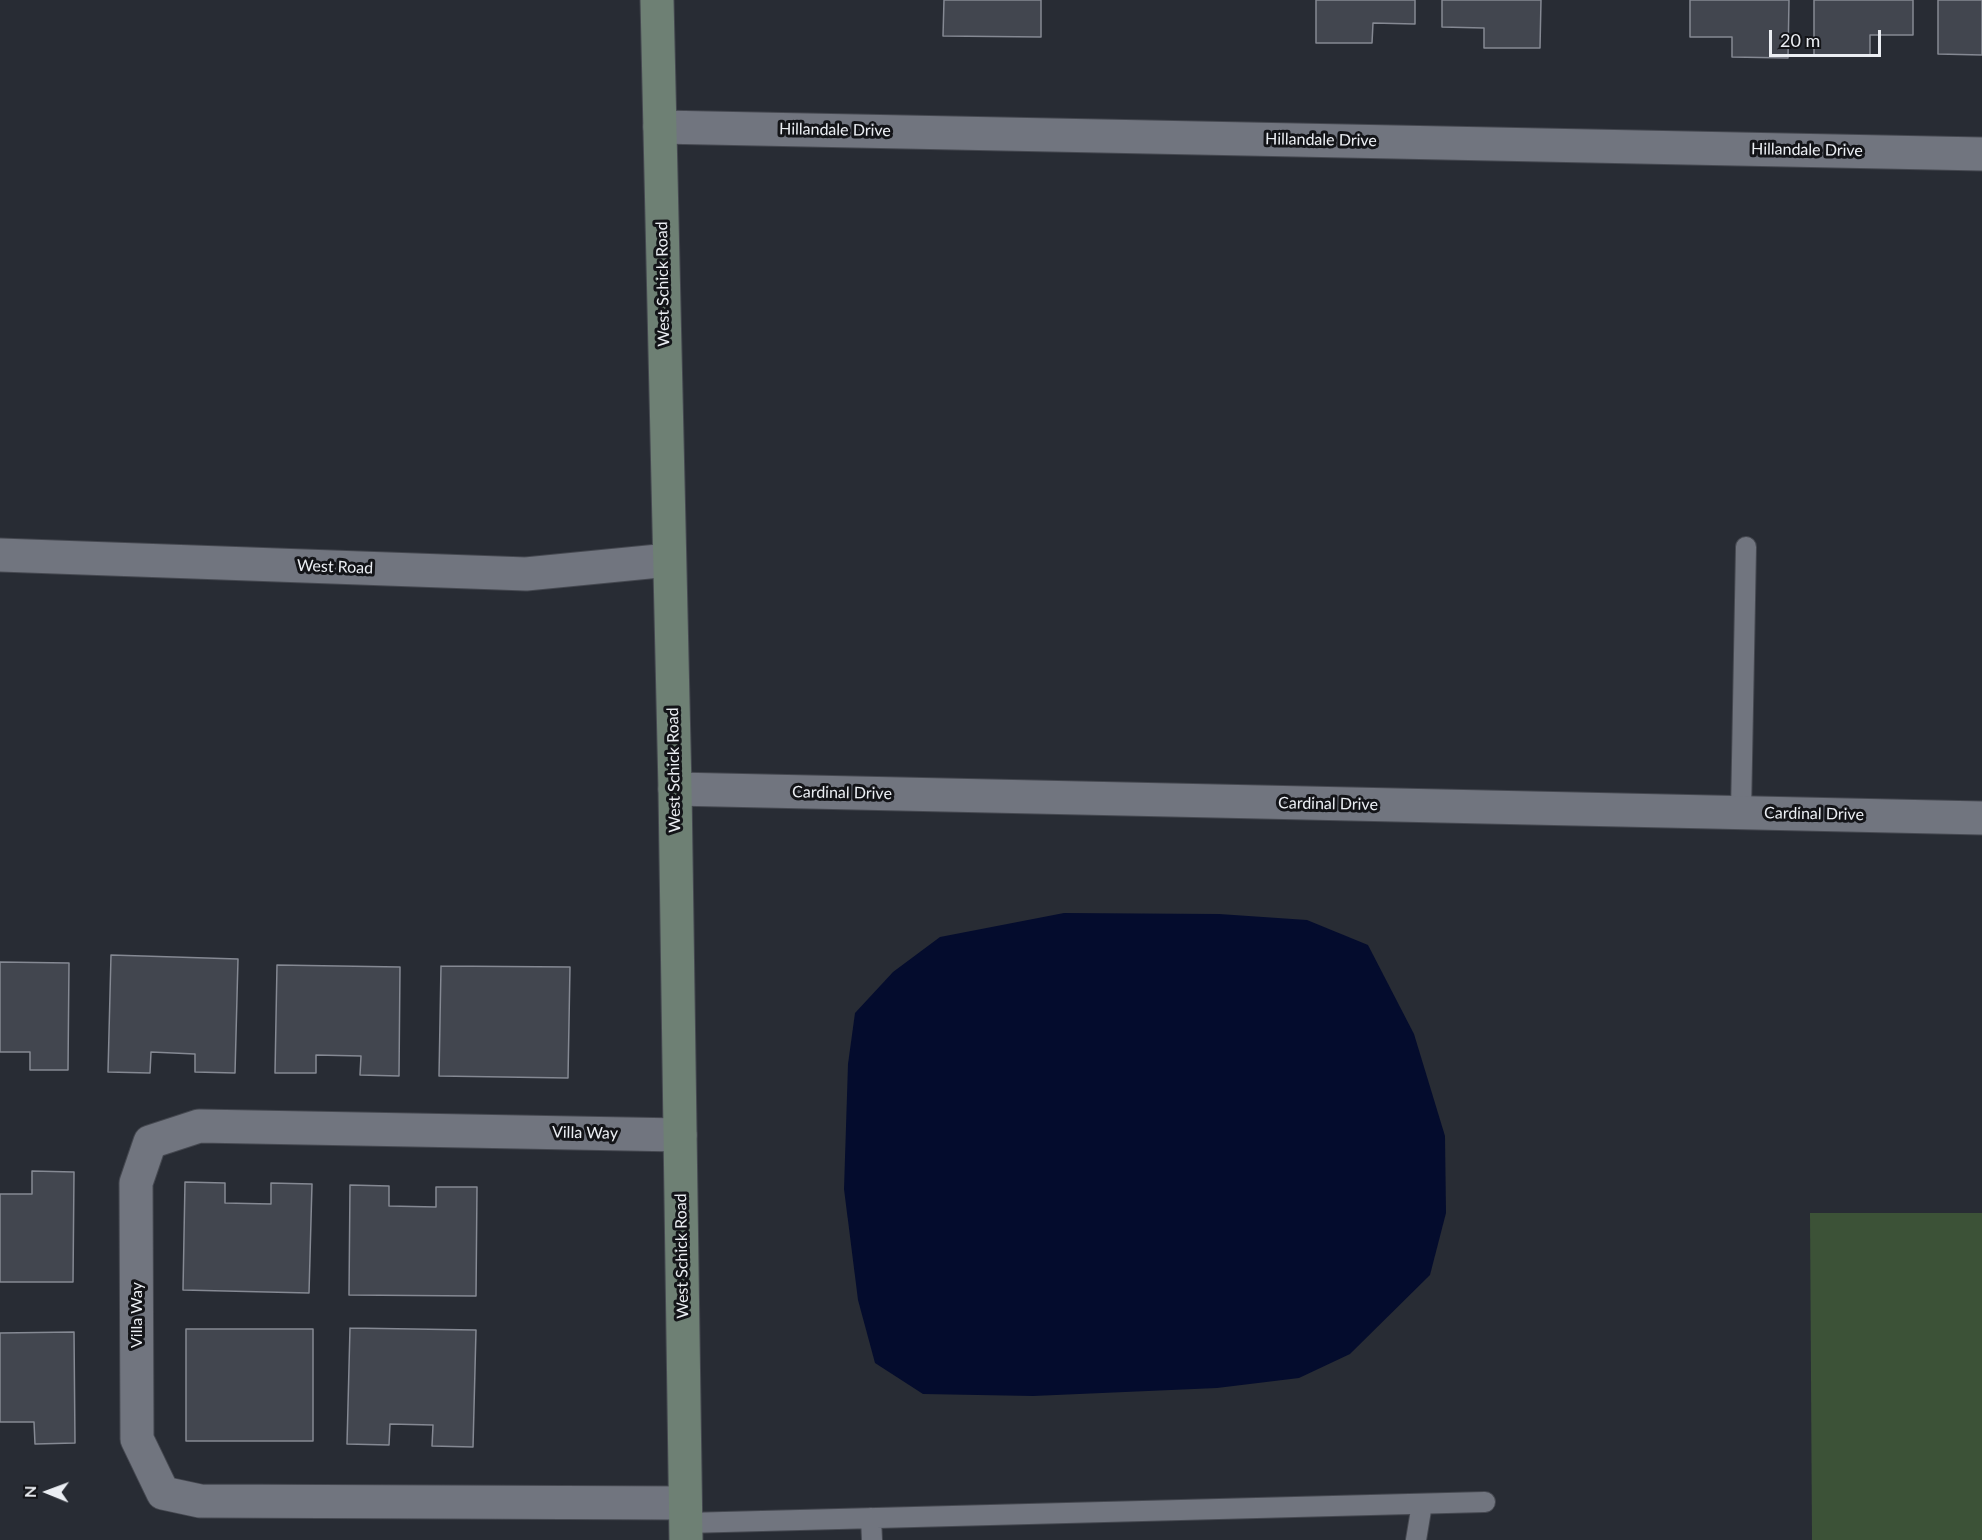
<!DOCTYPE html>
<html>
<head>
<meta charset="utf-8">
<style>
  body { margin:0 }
  #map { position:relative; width:1982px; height:1540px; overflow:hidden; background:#282c34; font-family:Lato,sans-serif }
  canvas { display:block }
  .north { position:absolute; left:18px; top:1462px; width:60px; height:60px; -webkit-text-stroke:4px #131418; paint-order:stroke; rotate:271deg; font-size:16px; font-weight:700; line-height:24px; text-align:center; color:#ebeef3 }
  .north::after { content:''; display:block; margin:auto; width:21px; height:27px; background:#ebeef3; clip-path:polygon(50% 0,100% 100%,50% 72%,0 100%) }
  .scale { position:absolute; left:1769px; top:30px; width:112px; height:27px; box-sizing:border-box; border:3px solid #ebeef3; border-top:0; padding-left:8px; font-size:18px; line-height:21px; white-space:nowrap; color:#ebeef3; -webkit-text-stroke:4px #131418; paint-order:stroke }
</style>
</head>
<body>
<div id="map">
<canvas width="1982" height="1540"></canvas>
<div class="north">N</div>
<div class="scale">20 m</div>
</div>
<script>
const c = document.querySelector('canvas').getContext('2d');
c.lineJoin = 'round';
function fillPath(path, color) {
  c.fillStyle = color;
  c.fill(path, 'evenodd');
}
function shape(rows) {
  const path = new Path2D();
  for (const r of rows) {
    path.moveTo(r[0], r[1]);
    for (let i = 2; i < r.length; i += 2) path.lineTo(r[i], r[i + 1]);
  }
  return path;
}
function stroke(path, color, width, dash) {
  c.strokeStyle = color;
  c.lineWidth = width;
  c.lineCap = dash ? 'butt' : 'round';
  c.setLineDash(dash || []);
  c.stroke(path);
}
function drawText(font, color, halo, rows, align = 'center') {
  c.font = font + ' Lato,sans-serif';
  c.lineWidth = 6;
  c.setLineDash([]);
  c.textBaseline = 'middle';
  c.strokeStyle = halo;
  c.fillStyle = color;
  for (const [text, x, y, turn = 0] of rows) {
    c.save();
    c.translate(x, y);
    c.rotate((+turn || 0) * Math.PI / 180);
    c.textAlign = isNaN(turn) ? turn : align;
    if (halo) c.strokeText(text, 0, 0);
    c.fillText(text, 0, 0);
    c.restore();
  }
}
fillPath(shape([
  [1810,1213,1982,1213,1982,1540,1812,1540]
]), '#3c5237');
fillPath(shape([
  [1064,913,1219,914,1307,920,1368,945,1414,1034,1445,1136,1446,1213,1430,1275,1350,1354,1299,1378,1217,1388,1033,1396,923,1394,875,1363,858,1300,844,1189,848,1064,855,1013,893,972,940,937]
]), '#040c2d');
const building = shape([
  [944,0,1041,0,1041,37,943,36,944,0],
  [1316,0,1415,0,1415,24,1373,23,1372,43,1316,43,1316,0],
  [1442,0,1541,0,1540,48,1484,48,1484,28,1442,27,1442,0],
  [1690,0,1789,0,1788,58,1732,57,1732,37,1690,37,1690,0],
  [1814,0,1913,0,1913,35,1870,35,1870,56,1814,55,1814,0],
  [1938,0,1982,0,1982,55,1938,54,1938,0],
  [111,955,238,959,235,1073,195,1072,195,1054,151,1052,150,1073,108,1072,111,955],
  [0,962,69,963,68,1070,30,1070,30,1052,0,1052,0,962],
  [277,965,400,967,399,1076,360,1075,361,1056,316,1055,316,1073,275,1073,277,965],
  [441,966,570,967,568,1078,439,1076,441,966],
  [32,1171,74,1172,73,1282,0,1282,0,1194,32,1194,32,1171],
  [185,1182,225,1183,225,1203,271,1204,271,1183,312,1184,309,1293,183,1290,185,1182],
  [350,1185,389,1186,389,1206,436,1207,436,1187,477,1187,476,1296,349,1295,350,1185],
  [350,1328,476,1330,473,1447,432,1446,433,1425,390,1424,389,1445,347,1444,350,1328],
  [186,1329,313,1329,313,1441,186,1441,186,1329],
  [74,1332,75,1443,35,1444,34,1422,0,1422,0,1333,74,1332]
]);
fillPath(building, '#42464f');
stroke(building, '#858993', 1.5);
const lane = shape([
  [1741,813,1746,547],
  [871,1518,872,1540],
  [686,1523,1485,1502],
  [1416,1540,1422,1504]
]);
const street = shape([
  [660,127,1982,154],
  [0,555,526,574,669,560],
  [675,789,1982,818],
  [680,1135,199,1126,150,1142,136,1183,137,1439,163,1493,200,1501,685,1503]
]);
const secondary = shape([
  [657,0,675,789,686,1540]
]);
stroke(lane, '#454850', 22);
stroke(street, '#454850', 35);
stroke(secondary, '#454850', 35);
stroke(lane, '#71757f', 20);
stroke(street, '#71757f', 33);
stroke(secondary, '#6e8074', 33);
drawText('16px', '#ebeef3', '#131418', [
  ["Hillandale Drive",835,130,1],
  ["Hillandale Drive",1321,140,1],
  ["Hillandale Drive",1807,150,1],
  ["West Schick Road",663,284,-91],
  ["West Road",335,567,2],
  ["West Schick Road",674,770,-91],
  ["Cardinal Drive",842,793,1],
  ["Cardinal Drive",1328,804,1],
  ["Cardinal Drive",1814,814,1],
  ["Villa Way",585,1133,1],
  ["West Schick Road",682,1256,-91],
  ["Villa Way",137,1315,-90]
]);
</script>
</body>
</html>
